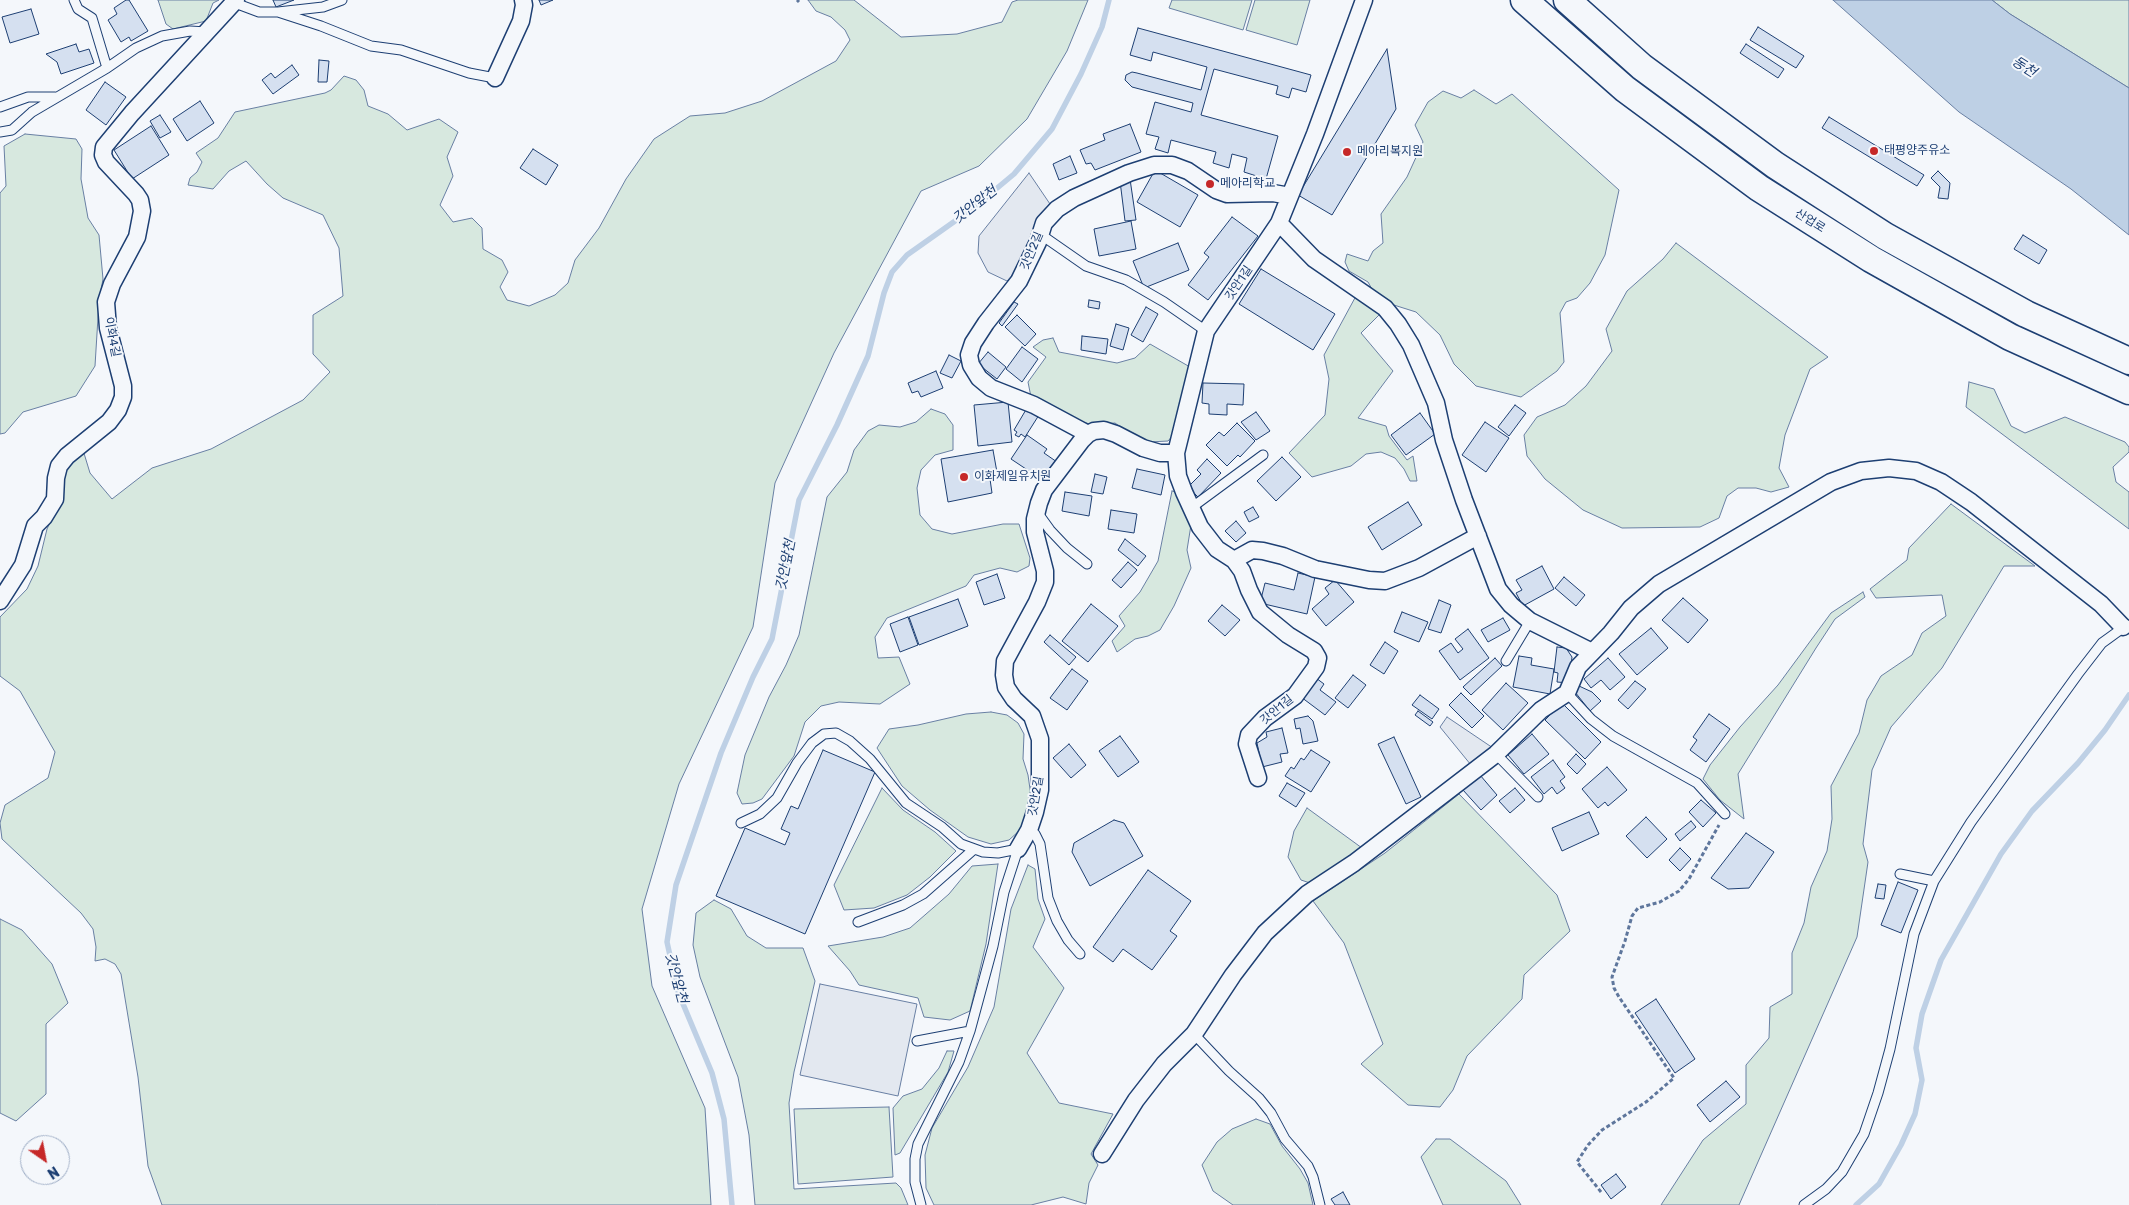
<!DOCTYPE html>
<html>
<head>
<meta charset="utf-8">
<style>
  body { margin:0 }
  #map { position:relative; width:2129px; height:1205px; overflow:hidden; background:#f4f7fb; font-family:Rubik,sans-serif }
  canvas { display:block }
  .north { position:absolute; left:20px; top:1135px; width:50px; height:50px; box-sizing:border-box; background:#f4f7fb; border:1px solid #9eadc5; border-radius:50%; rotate:147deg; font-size:14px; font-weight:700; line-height:20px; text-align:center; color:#1d3f73 }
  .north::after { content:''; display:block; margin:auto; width:18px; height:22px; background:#c62828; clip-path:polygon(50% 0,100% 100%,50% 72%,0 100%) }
</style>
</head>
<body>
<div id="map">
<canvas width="2129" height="1205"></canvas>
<div class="north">N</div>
</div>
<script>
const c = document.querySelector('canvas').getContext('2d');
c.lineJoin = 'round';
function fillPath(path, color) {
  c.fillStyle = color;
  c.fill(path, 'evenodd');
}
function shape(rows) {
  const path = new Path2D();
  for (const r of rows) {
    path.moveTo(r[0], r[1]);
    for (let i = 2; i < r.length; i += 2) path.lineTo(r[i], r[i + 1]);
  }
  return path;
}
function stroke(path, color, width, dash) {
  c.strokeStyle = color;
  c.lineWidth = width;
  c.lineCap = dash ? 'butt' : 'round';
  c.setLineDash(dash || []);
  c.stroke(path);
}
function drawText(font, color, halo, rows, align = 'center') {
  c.font = font + ' Rubik,"Noto Sans KR",sans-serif';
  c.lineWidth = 4;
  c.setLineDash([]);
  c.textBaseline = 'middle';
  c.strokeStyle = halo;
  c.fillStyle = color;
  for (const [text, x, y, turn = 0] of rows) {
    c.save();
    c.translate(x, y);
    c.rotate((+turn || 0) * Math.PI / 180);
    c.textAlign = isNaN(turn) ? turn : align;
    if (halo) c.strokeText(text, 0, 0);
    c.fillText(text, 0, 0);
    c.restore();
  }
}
const green = shape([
  [158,0,219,0,213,3,206,21,173,29,166,24,158,0],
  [808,0,854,0,901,37,957,34,1002,22,1012,2,1018,0,1088,0,1067,51,1027,119,979,166,921,191,834,353,775,483,753,627,679,784,642,909,652,986,705,1108,711,1205,162,1205,148,1166,138,1077,121,974,115,964,105,959,95,961,96,947,93,929,81,913,2,839,0,823,5,805,48,778,55,752,20,691,0,676,0,617,27,589,38,566,47,529,54,514,64,469,83,450,90,473,112,499,152,468,211,449,303,400,330,372,313,354,313,315,343,296,339,248,323,215,283,198,267,184,246,161,229,171,213,189,188,185,190,178,197,172,202,162,196,153,218,138,235,112,325,93,331,90,344,76,356,80,364,90,368,106,388,114,407,130,439,119,458,132,447,157,453,176,440,205,453,222,472,218,482,228,483,249,502,260,508,272,500,287,507,300,529,306,555,295,568,283,575,260,599,228,626,179,654,139,690,116,725,113,762,101,836,61,850,40,845,30,831,17,816,11,808,0],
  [1172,0,1252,0,1243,30,1169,8,1172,0],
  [1255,0,1310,0,1297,45,1246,30,1255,0],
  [1992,0,2129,0,2129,88,2010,14,1992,0],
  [1474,90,1496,104,1512,94,1619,190,1605,255,1590,283,1577,298,1566,302,1560,313,1564,362,1557,371,1521,397,1476,386,1454,364,1440,335,1416,312,1378,300,1368,282,1349,271,1345,262,1347,254,1368,261,1373,251,1383,243,1381,214,1407,177,1423,142,1415,125,1428,102,1443,91,1461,98,1474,90],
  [25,134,76,139,82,149,81,179,88,218,99,235,103,279,99,301,95,366,76,396,23,412,5,433,0,434,0,193,6,186,4,146,25,134],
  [1676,243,1828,357,1810,369,1785,435,1779,468,1789,487,1771,492,1756,488,1738,488,1727,496,1719,518,1700,527,1622,528,1583,510,1545,479,1527,456,1524,435,1537,417,1565,405,1586,386,1612,351,1606,329,1627,291,1663,259,1676,243],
  [1356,296,1381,313,1361,333,1393,371,1358,418,1386,426,1389,436,1407,460,1413,456,1417,481,1410,481,1404,469,1395,458,1381,452,1366,454,1351,466,1312,477,1289,453,1325,415,1329,379,1324,355,1356,296],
  [1053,338,1059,352,1117,363,1135,358,1150,344,1190,367,1175,433,1168,441,1149,442,1135,437,1115,423,1094,425,1078,421,1031,397,1028,382,1046,357,1033,347,1043,340,1053,338],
  [1969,382,1994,389,2011,426,2025,433,2065,417,2125,442,2129,447,2129,452,2113,467,2116,482,2129,492,2129,529,1966,407,1969,382],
  [931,409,945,414,953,425,953,450,935,455,921,470,917,488,920,515,932,529,952,534,1003,524,1019,524,1030,558,1029,566,1017,572,1000,568,974,575,966,586,887,618,875,637,878,658,899,657,910,684,880,704,839,702,821,706,805,722,794,756,762,799,753,803,742,804,737,793,745,755,769,697,786,665,799,635,827,497,847,472,854,450,868,431,879,425,900,427,916,422,931,409],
  [1172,491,1176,492,1191,525,1187,550,1191,568,1174,606,1160,630,1148,636,1135,639,1117,652,1112,641,1125,626,1119,616,1140,592,1158,561,1172,491],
  [1951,504,2035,566,2004,566,1942,668,1891,727,1872,770,1863,844,1868,862,1857,937,1739,1205,1661,1205,1703,1140,1746,1104,1746,1065,1769,1038,1770,1007,1792,994,1792,953,1804,923,1811,887,1827,851,1832,819,1831,786,1859,733,1867,700,1881,676,1912,655,1922,633,1946,616,1942,595,1876,598,1870,589,1907,560,1909,548,1951,504],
  [1863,592,1865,597,1835,619,1816,648,1738,774,1744,819,1720,800,1703,779,1710,765,1740,727,1778,685,1831,613,1863,592],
  [991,712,1007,715,1018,723,1024,734,1023,759,1028,775,1031,796,1026,818,1019,831,1009,840,991,844,968,837,930,810,902,786,877,748,889,729,918,725,966,714,991,712],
  [882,788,903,810,935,832,956,851,930,877,907,895,874,908,844,910,834,885,882,788],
  [1459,794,1557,895,1570,931,1524,975,1522,999,1467,1056,1453,1090,1440,1107,1408,1105,1361,1064,1383,1044,1344,943,1313,901,1385,853,1459,794],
  [1307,808,1362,848,1310,883,1301,880,1288,857,1294,831,1307,808],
  [998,864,986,944,970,1011,950,1020,924,1017,918,998,859,985,850,971,828,946,883,937,910,928,949,894,972,866,998,864],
  [1028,865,1035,869,1038,899,1045,919,1033,947,1064,988,1027,1053,1059,1103,1113,1114,1091,1154,1098,1165,1089,1183,1086,1204,1063,1197,1031,1205,934,1205,926,1188,925,1155,932,1128,968,1067,994,1007,1011,909,1028,865],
  [714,900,731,909,747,936,766,948,803,948,815,981,794,1072,789,1103,794,1189,896,1183,901,1188,908,1205,755,1205,749,1135,738,1077,700,977,693,945,696,913,714,900],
  [0,919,22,930,52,964,68,1003,46,1024,46,1094,16,1121,0,1113,0,919],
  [947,1051,954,1051,948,1072,900,1153,895,1155,893,1108,903,1096,922,1089,939,1068,947,1051],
  [889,1107,893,1177,798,1184,794,1109,889,1107],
  [1256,1119,1270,1124,1282,1146,1300,1169,1308,1183,1313,1205,1233,1205,1213,1191,1202,1165,1217,1142,1232,1129,1256,1119],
  [1436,1139,1450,1139,1506,1181,1521,1205,1443,1205,1421,1157,1436,1139]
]);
fillPath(green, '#d7e8df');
stroke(green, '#687fa3', 1);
const parking = shape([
  [1029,173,1050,204,1038,221,1017,270,1007,281,988,272,978,253,979,236,1029,173],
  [1447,717,1493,748,1471,765,1440,727,1447,717],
  [820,984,917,1004,898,1096,800,1075,820,984]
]);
fillPath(parking, '#e3e8f0');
stroke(parking, '#687fa3', 1);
const water = shape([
  [1833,0,1992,0,2010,14,2129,88,2129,235,2071,189,1959,112,1833,0]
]);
fillPath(water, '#bed0e5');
stroke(water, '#687fa3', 1);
stroke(shape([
  [732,1205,724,1119,712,1073,678,992,667,942,676,885,721,753,753,677,772,639,799,500,837,425,868,356,884,293,892,272,907,255,972,209,1014,174,1052,129,1081,74,1102,27,1109,0],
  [1856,1205,1879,1184,1901,1145,1915,1114,1922,1080,1916,1048,1922,1014,1941,960,2001,854,2032,811,2078,763,2105,730,2129,695]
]), '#bed0e5', 5.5);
const building = shape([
  [126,0,129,0,148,31,131,41,129,37,121,42,108,20,117,14,114,8,126,0],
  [273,0,294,0,276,7,273,0],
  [539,0,553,0,541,5,539,0],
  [31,9,39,34,10,43,2,17,31,9],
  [1758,27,1804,56,1796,68,1750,40,1758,27],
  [1138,28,1311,75,1306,92,1292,88,1289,98,1276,94,1278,86,1214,69,1201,115,1278,136,1266,179,1244,172,1247,158,1232,154,1229,168,1213,163,1216,152,1171,140,1168,153,1155,149,1159,137,1146,134,1155,102,1191,112,1193,103,1132,87,1125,80,1126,75,1132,72,1137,73,1201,90,1207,67,1153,52,1151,61,1130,55,1138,28],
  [76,44,79,52,89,49,94,63,61,74,57,62,46,54,76,44],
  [1746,44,1784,69,1778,78,1740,53,1746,44],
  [1387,49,1396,109,1332,215,1298,195,1387,49],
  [319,60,329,61,327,82,318,82,319,60],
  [292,65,299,75,273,94,262,80,271,73,275,78,292,65],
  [105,82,126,97,106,125,86,110,105,82],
  [200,101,214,123,187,141,173,119,200,101],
  [160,115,171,132,160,138,150,121,160,115],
  [1829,117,1924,175,1917,186,1822,128,1829,117],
  [1130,124,1141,152,1095,170,1091,163,1086,164,1080,150,1105,140,1103,134,1130,124],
  [151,126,169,155,132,179,114,150,151,126],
  [533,149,558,165,546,185,520,168,533,149],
  [1070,156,1077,173,1059,180,1053,164,1070,156],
  [1155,170,1198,195,1180,227,1137,202,1155,170],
  [1938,171,1950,183,1948,199,1938,198,1940,187,1931,178,1938,171],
  [1130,179,1136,220,1125,221,1120,181,1130,179],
  [1232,217,1258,236,1208,300,1188,285,1209,257,1204,253,1232,217],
  [1131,221,1136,249,1099,256,1094,229,1131,221],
  [2023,235,2047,250,2039,264,2014,249,2023,235],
  [1178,243,1189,270,1144,288,1133,261,1178,243],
  [1261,269,1335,314,1313,350,1239,304,1261,269],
  [1089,300,1100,302,1099,309,1088,307,1089,300],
  [1014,302,1018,304,1002,326,999,323,1014,302],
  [1146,307,1158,314,1143,342,1131,335,1146,307],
  [1017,315,1036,334,1025,346,1005,327,1017,315],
  [1116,324,1129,328,1123,350,1110,346,1116,324],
  [1082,336,1108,339,1106,354,1081,350,1082,336],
  [1022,347,1038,359,1022,382,1006,369,1022,347],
  [988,352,1006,367,997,379,978,364,988,352],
  [949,355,961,361,952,378,940,373,949,355],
  [936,371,943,388,921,397,918,391,912,393,908,383,936,371],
  [1203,383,1244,384,1243,405,1227,404,1227,415,1209,414,1209,404,1202,403,1203,383],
  [1008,402,1012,442,978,446,974,405,1008,402],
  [1515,405,1526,413,1509,436,1498,427,1515,405],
  [1027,408,1039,415,1025,437,1021,434,1019,437,1015,435,1017,432,1014,430,1027,408],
  [1256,412,1270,431,1256,440,1241,422,1256,412],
  [1420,413,1435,434,1406,455,1391,435,1420,413],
  [1485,422,1509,438,1486,472,1462,455,1485,422],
  [1237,423,1255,441,1240,457,1238,455,1227,466,1206,445,1219,432,1224,436,1237,423],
  [1027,435,1047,449,1044,453,1057,462,1044,481,1011,459,1027,435],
  [993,450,998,478,990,479,992,493,948,502,941,459,993,450],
  [1282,457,1301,477,1276,501,1257,481,1282,457],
  [1207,459,1221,473,1198,497,1188,487,1201,474,1197,470,1207,459],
  [1137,469,1165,475,1161,495,1132,488,1137,469],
  [1095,474,1107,477,1103,494,1091,492,1095,474],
  [1065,492,1092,496,1089,516,1062,511,1065,492],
  [1408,502,1422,525,1382,550,1368,527,1408,502],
  [1253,507,1259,517,1249,522,1244,512,1253,507],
  [1111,510,1137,514,1134,533,1108,529,1111,510],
  [1236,521,1246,533,1236,542,1225,531,1236,521],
  [1125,539,1146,556,1138,566,1118,550,1125,539],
  [1128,562,1137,570,1121,588,1112,580,1128,562],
  [1542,566,1554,589,1523,606,1516,593,1522,590,1516,580,1542,566],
  [1298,573,1315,577,1307,614,1260,603,1265,583,1294,590,1298,573],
  [997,574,1005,598,984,605,976,582,997,574],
  [1564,577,1585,595,1576,606,1555,588,1564,577],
  [1335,580,1354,602,1326,626,1312,609,1329,594,1325,588,1335,580],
  [1683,598,1708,620,1688,643,1662,620,1683,598],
  [958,599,968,626,919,645,909,617,958,599],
  [1439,600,1451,605,1441,633,1428,629,1439,600],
  [1091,604,1118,626,1088,662,1062,641,1091,604],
  [1222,605,1240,620,1225,636,1208,621,1222,605],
  [1402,612,1428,622,1419,642,1394,632,1402,612],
  [908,617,918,645,900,652,890,624,908,617],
  [1503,618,1510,630,1488,642,1481,630,1503,618],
  [1651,628,1668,648,1637,675,1619,654,1651,628],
  [1468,629,1489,658,1460,680,1439,651,1451,643,1458,653,1463,649,1455,639,1468,629],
  [1050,635,1076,657,1069,665,1044,642,1050,635],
  [1385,642,1398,651,1384,674,1370,665,1385,642],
  [1557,647,1566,648,1572,657,1569,683,1557,682,1558,673,1554,672,1557,647],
  [1519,656,1532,658,1531,665,1554,669,1550,694,1513,687,1519,656],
  [1495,658,1502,666,1471,695,1463,687,1495,658],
  [1608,658,1625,677,1610,690,1601,680,1591,688,1584,679,1608,658],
  [1072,669,1088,681,1067,710,1050,698,1072,669],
  [1353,675,1366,685,1348,708,1335,698,1353,675],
  [1316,678,1324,684,1320,690,1336,702,1325,715,1301,697,1316,678],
  [1635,681,1646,689,1628,709,1618,700,1635,681],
  [1506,683,1528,703,1503,730,1482,710,1506,683],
  [1579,686,1592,692,1601,701,1590,711,1575,692,1579,686],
  [1461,693,1484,716,1472,728,1449,705,1461,693],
  [1420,695,1439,709,1432,719,1412,705,1420,695],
  [1562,703,1601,742,1585,759,1545,720,1562,703],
  [1418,711,1433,722,1430,726,1415,715,1418,711],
  [1709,714,1730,729,1706,762,1690,750,1697,740,1693,737,1709,714],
  [1308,716,1313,721,1318,741,1303,744,1300,728,1296,729,1294,719,1308,716],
  [1282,728,1288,753,1280,754,1282,762,1262,767,1257,743,1267,737,1266,732,1282,728],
  [1532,734,1549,754,1524,774,1508,755,1532,734],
  [1120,736,1139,762,1118,777,1099,751,1120,736],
  [1394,737,1421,797,1406,804,1378,744,1394,737],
  [1069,744,1086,765,1071,778,1053,758,1069,744],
  [823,750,875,772,805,934,716,896,745,828,785,845,790,833,781,829,791,806,798,809,823,750],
  [1311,750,1330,762,1311,792,1285,776,1291,767,1294,769,1301,758,1304,760,1311,750],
  [1576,754,1586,764,1577,774,1567,764,1576,754],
  [1553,760,1565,777,1560,781,1565,788,1557,794,1552,787,1544,794,1531,777,1553,760],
  [1607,767,1627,790,1608,806,1605,802,1598,808,1582,789,1607,767],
  [1480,775,1497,795,1481,810,1463,790,1480,775],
  [1287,783,1305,793,1296,807,1279,796,1287,783],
  [1515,788,1525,800,1510,813,1499,801,1515,788],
  [1701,800,1716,813,1703,827,1689,812,1701,800],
  [1589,812,1599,834,1562,851,1552,828,1589,812],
  [1646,817,1667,839,1647,858,1626,836,1646,817],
  [1114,820,1124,823,1143,856,1090,886,1072,852,1074,843,1114,820],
  [1691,821,1696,827,1680,841,1675,834,1691,821],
  [1746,833,1774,852,1749,888,1728,889,1711,878,1746,833],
  [1680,848,1691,859,1680,871,1669,860,1680,848],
  [1148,870,1191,901,1170,931,1177,936,1152,970,1123,949,1113,962,1093,947,1148,870],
  [1898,882,1918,890,1901,933,1881,925,1898,882],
  [1878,884,1886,885,1884,899,1875,898,1878,884],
  [1656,999,1695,1059,1675,1073,1635,1013,1656,999],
  [1726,1081,1740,1097,1710,1122,1697,1105,1726,1081],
  [1616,1174,1626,1187,1611,1199,1601,1185,1616,1174],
  [1343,1192,1350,1205,1335,1205,1331,1199,1343,1192]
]);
fillPath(building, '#d5e0f0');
stroke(building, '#1d3f73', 1);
const service = shape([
  [74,0,78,9,92,18,107,68],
  [235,3,259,12,278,12,323,7,342,0],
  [278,12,321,26,371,46,401,50,469,73,495,78],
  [0,107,28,97,55,97],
  [0,132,12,130,32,112,107,68,136,48,162,36,190,31,207,32],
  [1040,234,1086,266,1126,280,1164,302,1206,331],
  [1191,508,1263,455],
  [1037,512,1050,530,1067,548,1087,564],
  [1506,661,1530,621],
  [1567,693,1591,719,1613,736,1697,783,1725,814],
  [1496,754,1538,797],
  [741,823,760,814,777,798,797,763,812,743,824,734,836,733,850,741,870,759,906,803,942,827,961,844,983,852,998,853,1018,849,1004,892,993,946,970,1031,959,1062,918,1144,915,1159,915,1182,921,1205],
  [1029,830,1035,834,1040,844,1048,898,1057,921,1068,940,1080,954],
  [1900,874,1934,881],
  [858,922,903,905,923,894,973,850],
  [1194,1034,1229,1071,1259,1098,1271,1113,1285,1139,1308,1166,1313,1177,1320,1205],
  [917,1041,970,1031],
  [1804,1205,1826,1189,1842,1172,1864,1134,1878,1093,1890,1049,1914,934,1934,881,1971,822,2078,674,2102,643,2127,625]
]);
const minor = shape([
  [495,78,521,21,524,5,523,0],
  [1279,223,1314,259,1385,308,1398,324,1411,345,1436,403,1444,440,1464,500,1498,589,1511,605,1530,621,1592,652],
  [1088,434,1034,405,991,388,979,378,971,365,969,355,973,343,986,323,1019,281,1038,242,1044,223,1057,209,1074,198,1129,173,1154,165,1172,165,1188,171,1216,190,1227,194,1273,193,1290,196],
  [1234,560,1252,550,1263,551,1283,556,1315,569,1369,580,1385,581,1419,568,1478,536],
  [0,601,23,565,35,526,44,517,55,499,56,478,59,466,67,456,109,422,118,410,123,397,123,386,108,328,106,302,112,284,137,237,142,211,140,200,136,194,106,162,103,155,104,147,132,113,236,0],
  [1258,778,1247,744,1249,735,1265,718,1295,696,1316,667,1318,658,1314,651,1288,635,1260,612,1249,590,1242,571,1234,560,1217,549,1200,527,1184,492,1178,476,1176,453,1206,331,1279,223,1315,134,1364,0],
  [1018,849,1029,830,1035,812,1040,790,1040,739,1032,716,1014,699,1006,687,1004,675,1005,661,1037,602,1045,582,1045,571,1035,532,1035,519,1039,503,1044,490,1082,440,1088,434,1094,431,1104,430,1116,434,1143,448,1160,453,1176,453],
  [1102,1154,1136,1100,1164,1064,1194,1034,1233,975,1265,933,1307,894,1354,863,1496,754,1541,710,1567,693,1578,667,1611,633,1631,608,1659,584,1831,482,1861,471,1889,468,1916,471,1941,482,1971,502,2101,604,2123,627]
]);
const primary = shape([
  [1524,0,1625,89,1759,188,1871,259,2010,337,2129,391],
  [1567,0,1642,67,1775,165,1885,236,2026,314,2129,361]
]);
stroke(service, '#1d3f73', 11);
stroke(minor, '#1d3f73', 19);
stroke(primary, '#1d3f73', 29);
stroke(shape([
  [797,0,799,2],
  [1601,1192,1577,1162,1588,1145,1602,1130,1646,1102,1674,1078,1619,997,1614,988,1612,977,1625,941,1632,916,1638,908,1660,902,1679,891,1689,879,1719,825]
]), '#5e769c', 3, [4, 2.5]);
stroke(service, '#f4f7fb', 9);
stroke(minor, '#f4f7fb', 16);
stroke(primary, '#f4f7fb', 26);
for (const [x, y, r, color] of [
  [1874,151,5,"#c62828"],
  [1347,152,5,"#c62828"],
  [1210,184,5,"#c62828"],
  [964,477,5,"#c62828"]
]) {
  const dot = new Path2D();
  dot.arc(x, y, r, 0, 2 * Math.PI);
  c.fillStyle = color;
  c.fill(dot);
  stroke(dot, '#f4f7fb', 2);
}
drawText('12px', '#1d3f73', '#f4f7fb', [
  ["태평양주유소",1884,151],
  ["메아리복지원",1357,152],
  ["메아리학교",1220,184],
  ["이화제일유치원",974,477]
], 'left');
drawText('12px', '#1d3f73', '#f4f7fb', [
  ["산업로",1810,221,32],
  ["갓안2길",1032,251,-67],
  ["갓안1길",1239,283,-56],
  ["이화4길",112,337,79],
  ["갓안1길",1277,710,-39],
  ["갓안2길",1036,796,-80]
]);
drawText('italic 14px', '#1d3f73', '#f4f7fb', [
  ["동천",2024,67,33],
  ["갓안앞천",975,205,-38],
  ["갓안앞천",786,565,-79],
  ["갓안앞천",676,978,75]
]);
</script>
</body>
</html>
